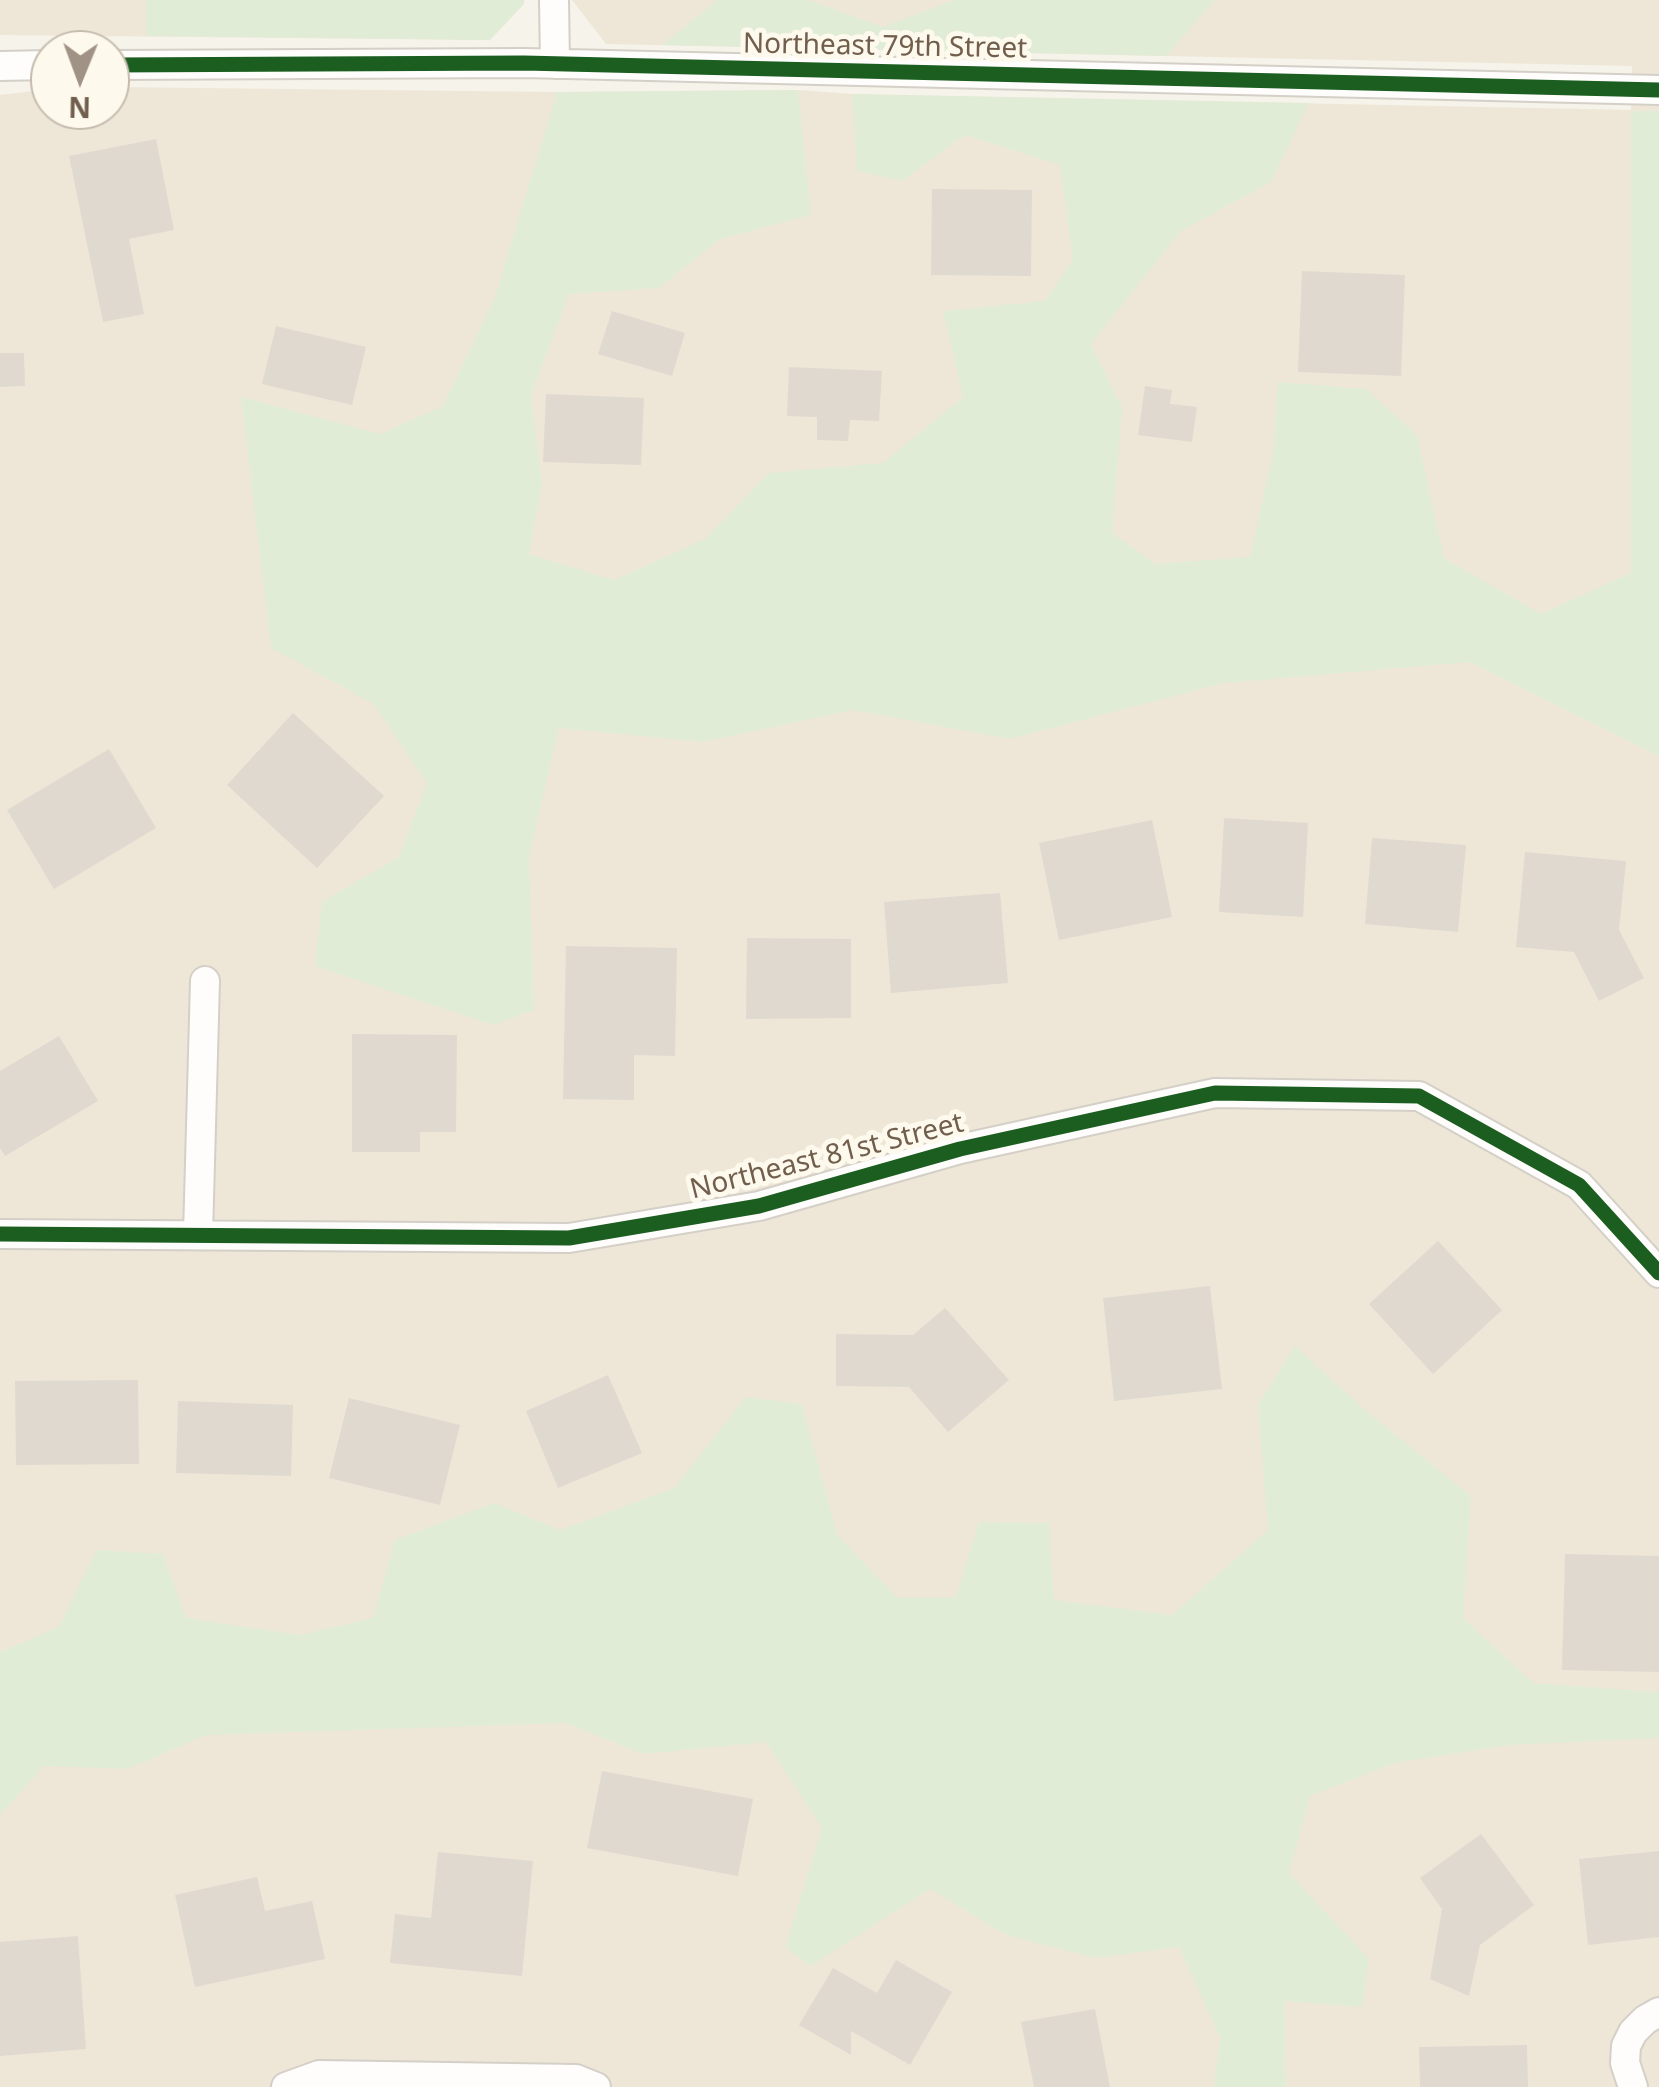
<!DOCTYPE html>
<html>
<head>
<meta charset="utf-8">
<style>
  body { margin:0 }
  #map { position:relative; width:1659px; height:2087px; overflow:hidden; background:#f6f3ea; font-family:"Noto Sans",sans-serif }
  canvas { display:block }
  .north { position:absolute; left:30px; top:30px; width:100px; height:100px; box-sizing:border-box; background:#fdf9ec; border:2px solid #c5bbac; border-radius:50%; rotate:181deg; font-size:28px; font-weight:700; line-height:40px; text-align:center; color:#715e4d }
  .north::after { content:''; display:block; margin:auto; width:35px; height:45px; background:#a09284; clip-path:polygon(50% 0,100% 100%,50% 72%,0 100%) }
</style>
</head>
<body>
<div id="map">
<canvas width="1659" height="2087"></canvas>
<div class="north">N</div>
</div>
<script>
const c = document.querySelector('canvas').getContext('2d');
c.lineJoin = 'round';
function fillPath(path, color) {
  c.fillStyle = color;
  c.fill(path, 'evenodd');
}
function shape(rows) {
  const path = new Path2D();
  for (const r of rows) {
    path.moveTo(r[0], r[1]);
    for (let i = 2; i < r.length; i += 2) path.lineTo(r[i], r[i + 1]);
  }
  return path;
}
function stroke(path, color, width, dash) {
  c.strokeStyle = color;
  c.lineWidth = width;
  c.lineCap = dash ? 'butt' : 'round';
  c.setLineDash(dash || []);
  c.stroke(path);
}
function drawText(font, color, halo, rows, align = 'center') {
  c.font = font + ' "Noto Sans",sans-serif';
  c.lineWidth = 10;
  c.setLineDash([]);
  c.textBaseline = 'middle';
  c.strokeStyle = halo;
  c.fillStyle = color;
  for (const [text, x, y, turn = 0] of rows) {
    c.save();
    c.translate(x, y);
    c.rotate((+turn || 0) * Math.PI / 180);
    c.textAlign = isNaN(turn) ? turn : align;
    if (halo) c.strokeText(text, 0, 0);
    c.fillText(text, 0, 0);
    c.restore();
  }
}
fillPath(shape([
  [0,0,524,0,524,4,490,40,0,35],
  [572,0,1659,0,1659,111,1631,112,1659,629,1659,2087,0,2087,0,95,50,89,50,110,110,110,110,87,557,92,798,90,852,94,1631,110,1632,66,606,44]
]), '#eee7d8');
fillPath(shape([
  [146,0,524,0,524,4,490,40,146,36],
  [718,0,809,0,883,27,954,0,1215,0,1166,56,662,45],
  [798,90,811,215,720,239,659,288,569,294,531,395,542,484,529,554,614,580,705,539,769,473,883,463,963,397,943,311,1045,301,1073,259,1060,165,965,135,902,181,857,171,852,94,1309,103,1271,182,1181,231,1091,344,1122,408,1112,533,1156,564,1250,557,1273,452,1278,382,1366,389,1417,435,1444,558,1541,614,1631,573,1631,111,1659,111,1659,756,1470,662,1224,683,1010,739,853,710,703,742,559,728,529,856,534,1010,493,1025,315,966,322,902,399,857,427,783,374,704,271,648,241,397,380,434,443,406,495,297,557,92],
  [1295,1346,1365,1410,1471,1496,1463,1618,1533,1683,1659,1692,1659,1738,1509,1745,1395,1763,1310,1796,1289,1873,1369,1959,1362,2007,1284,2001,1286,2087,1214,2087,1220,2038,1179,1947,1096,1958,1006,1935,930,1889,811,1966,785,1947,822,1828,766,1742,643,1754,566,1723,206,1735,128,1769,44,1766,0,1815,0,1652,59,1627,96,1550,163,1554,186,1618,300,1635,373,1618,395,1540,494,1503,560,1530,674,1488,746,1397,802,1404,837,1535,898,1598,956,1597,979,1522,1049,1523,1054,1600,1172,1615,1268,1530,1258,1405]
]), '#e1ecd6');
fillPath(shape([
  [156,139,174,230,129,239,144,314,103,322,69,156],
  [932,189,1032,190,1031,276,931,275],
  [1302,271,1405,275,1401,376,1298,372],
  [612,311,685,333,672,376,598,354],
  [276,326,366,347,352,405,262,384],
  [0,353,24,353,25,386,0,387],
  [789,367,882,371,879,421,850,420,848,441,817,440,817,417,787,416],
  [1145,386,1172,390,1170,404,1197,407,1192,442,1138,435],
  [546,394,644,398,641,465,543,462],
  [293,713,384,796,317,868,227,785],
  [109,749,156,828,54,889,7,810],
  [1224,818,1308,823,1303,917,1219,912],
  [1152,820,1172,917,1059,940,1039,843],
  [1372,838,1466,845,1458,932,1365,924],
  [1525,852,1626,861,1619,930,1644,978,1599,1001,1574,952,1516,947],
  [1000,893,1008,983,891,993,884,902],
  [747,938,851,939,851,1018,746,1019],
  [566,946,677,948,675,1056,634,1055,634,1100,563,1099],
  [352,1034,457,1035,456,1132,420,1132,420,1152,352,1152],
  [59,1036,98,1101,5,1156,0,1148,0,1071],
  [1438,1241,1502,1310,1433,1374,1369,1304],
  [1210,1286,1222,1389,1114,1401,1103,1298],
  [945,1308,1009,1380,948,1432,909,1387,836,1386,836,1334,913,1335],
  [608,1375,642,1453,558,1488,526,1411],
  [138,1380,139,1464,16,1465,15,1381],
  [349,1398,460,1425,440,1505,329,1478],
  [178,1401,293,1405,291,1476,176,1473],
  [1565,1554,1659,1556,1659,1672,1562,1670],
  [602,1771,753,1799,738,1876,587,1848],
  [1481,1834,1534,1905,1480,1945,1469,1996,1430,1979,1442,1909,1420,1878],
  [1659,1851,1659,1937,1588,1945,1579,1859],
  [438,1852,533,1861,522,1976,390,1963,395,1914,431,1918],
  [257,1877,265,1911,312,1901,325,1959,195,1987,175,1895],
  [78,1936,86,2049,0,2056,0,1942],
  [896,1960,952,1992,910,2065,851,2031,851,2055,799,2025,833,1968,877,1993],
  [1095,2009,1110,2087,1034,2087,1021,2022],
  [1527,2045,1528,2087,1420,2087,1419,2047]
]), '#dfd9d0');
const street = shape([
  [554,0,555,64],
  [110,65,524,63,1659,90],
  [0,66,50,65],
  [0,1234,569,1238,759,1206,960,1149,1215,1093,1419,1096,1579,1185,1659,1273],
  [198,1235,205,981],
  [286,2087,319,2075,576,2079,596,2087],
  [1633,2087,1625,2063,1626,2046,1633,2032,1645,2020,1659,2012]
]);
stroke(street, '#d4cfc7', 32);
stroke(street, '#fefdfc', 28);
stroke(shape([
  [110,65,524,63,1659,90],
  [0,1234,569,1238,759,1206,960,1149,1215,1093,1419,1096,1579,1185,1659,1273]
]), '#1b5e20', 15);
drawText('28px', '#715e4d', '#fdf9ec', [
  ["Northeast 79th Street",885,47,1],
  ["Northeast 81st Street",827,1157,-14]
]);
</script>
</body>
</html>
